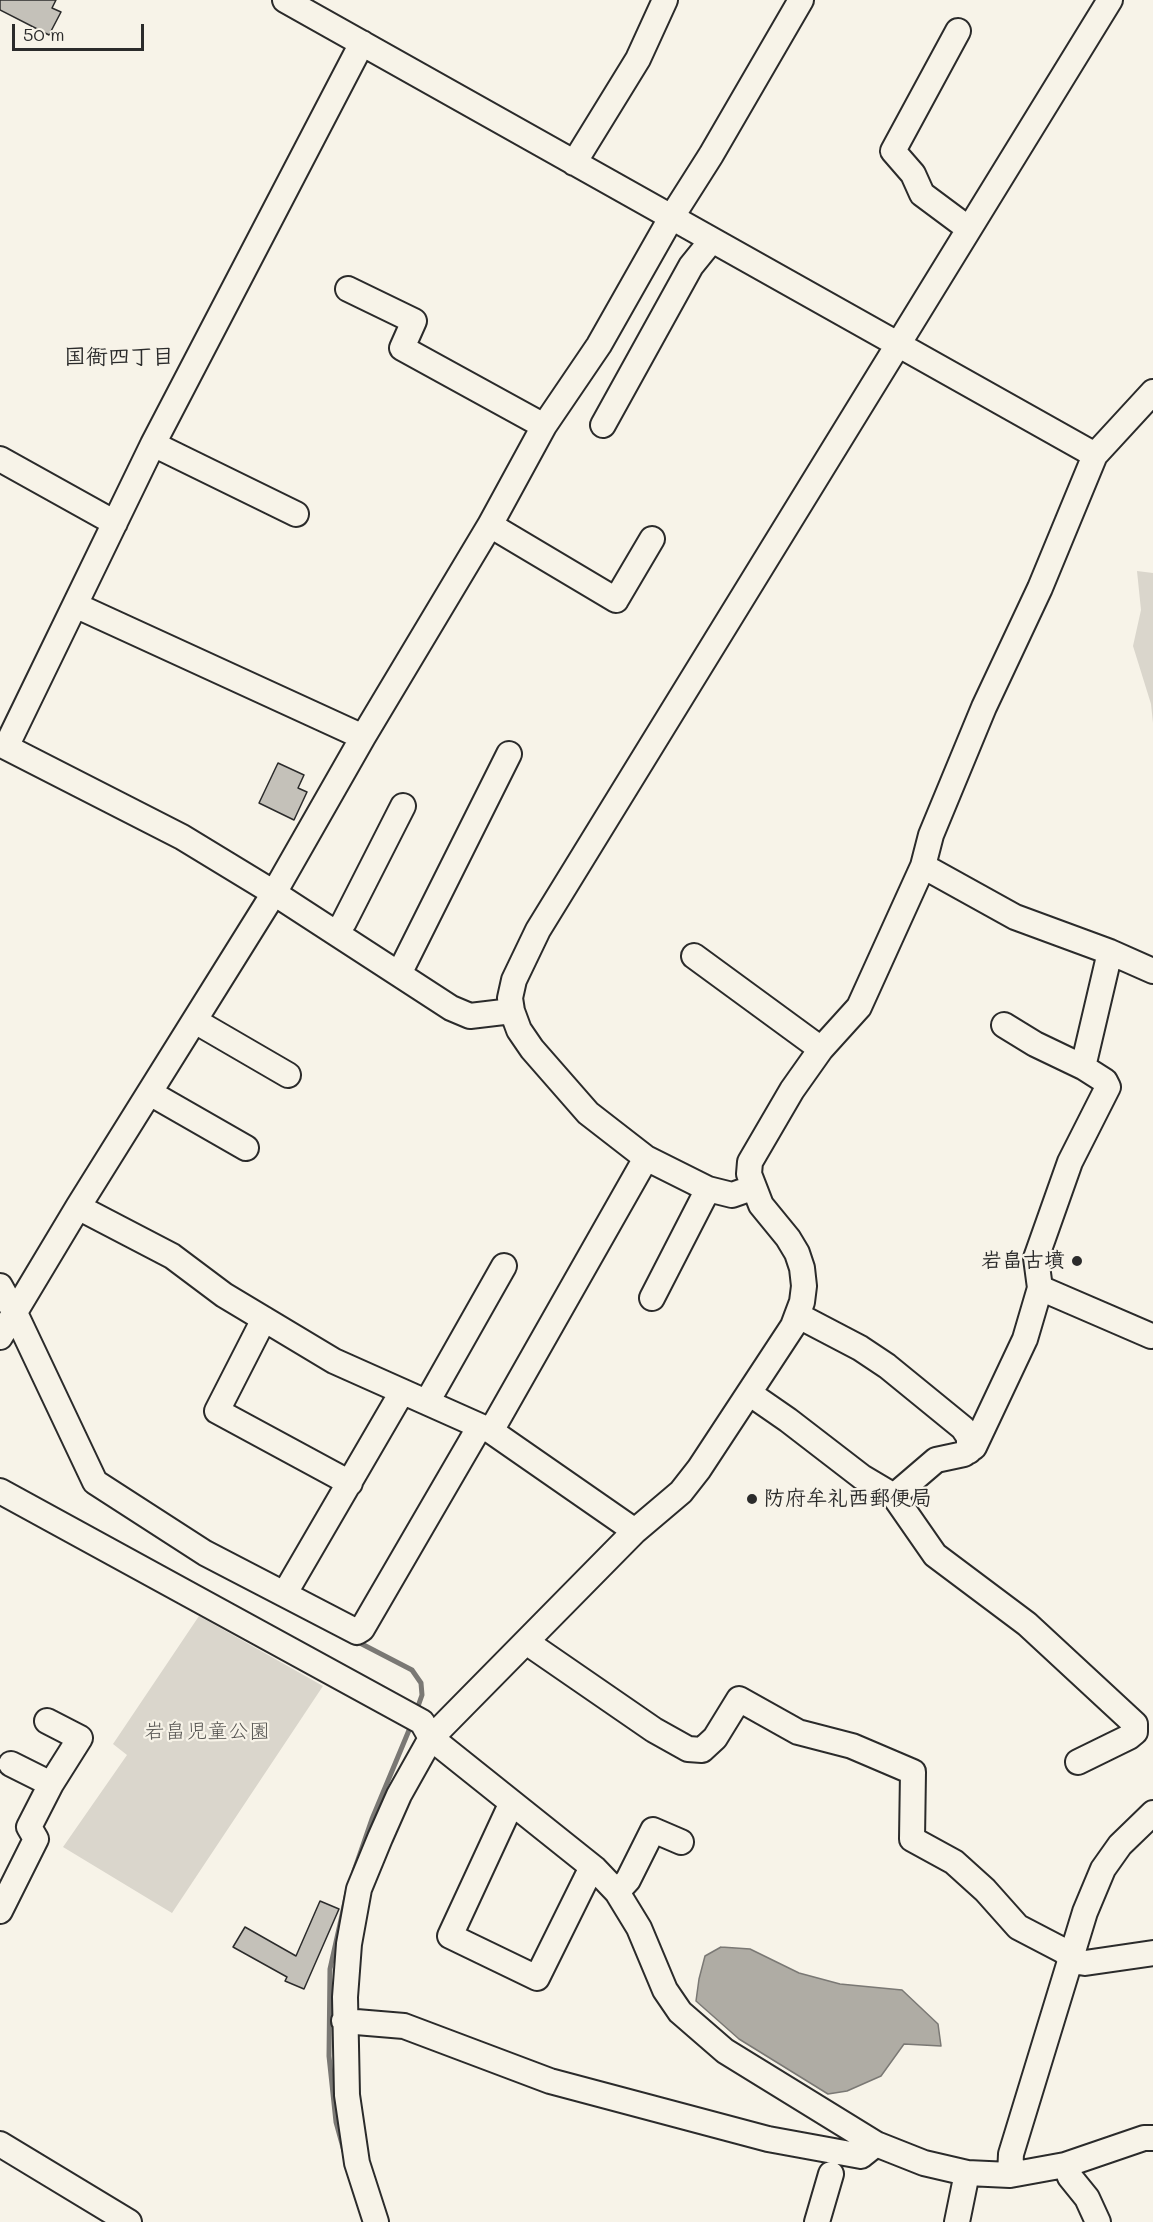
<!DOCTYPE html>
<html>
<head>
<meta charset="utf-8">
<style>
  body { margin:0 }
  #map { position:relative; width:1153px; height:2222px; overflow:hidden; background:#f7f3e8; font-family:Mali,sans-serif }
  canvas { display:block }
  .scale { position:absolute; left:12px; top:24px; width:132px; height:27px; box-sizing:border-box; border:3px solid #2b2b2b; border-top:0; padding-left:8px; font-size:18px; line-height:21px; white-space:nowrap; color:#2b2b2b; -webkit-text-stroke:4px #f7f3e8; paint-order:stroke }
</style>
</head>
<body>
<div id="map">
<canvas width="1153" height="2222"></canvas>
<div class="scale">50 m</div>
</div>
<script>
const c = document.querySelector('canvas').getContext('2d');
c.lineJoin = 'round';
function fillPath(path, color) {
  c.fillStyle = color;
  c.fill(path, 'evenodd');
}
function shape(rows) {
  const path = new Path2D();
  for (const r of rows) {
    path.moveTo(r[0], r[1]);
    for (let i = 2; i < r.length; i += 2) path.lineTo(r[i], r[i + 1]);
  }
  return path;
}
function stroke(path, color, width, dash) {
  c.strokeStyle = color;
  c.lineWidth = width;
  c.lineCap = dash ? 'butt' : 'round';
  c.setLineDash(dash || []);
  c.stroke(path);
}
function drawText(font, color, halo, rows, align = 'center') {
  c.font = font + ' Mali,"Klee One",sans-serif';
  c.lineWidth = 4.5;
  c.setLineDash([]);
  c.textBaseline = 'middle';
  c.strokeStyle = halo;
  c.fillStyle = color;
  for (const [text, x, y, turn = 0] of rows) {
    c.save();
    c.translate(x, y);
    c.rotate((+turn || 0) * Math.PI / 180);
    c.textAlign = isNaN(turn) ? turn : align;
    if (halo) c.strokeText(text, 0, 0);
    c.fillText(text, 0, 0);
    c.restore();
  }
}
fillPath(shape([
  [1137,571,1153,573,1153,723,1151,704,1133,646,1141,610],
  [199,1616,323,1686,172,1913,63,1847,127,1755,113,1744]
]), '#dad6cc');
const water = shape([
  [721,1947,750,1949,799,1973,840,1984,902,1990,938,2024,941,2046,904,2044,881,2076,847,2091,828,2094,739,2039,696,2001,699,1979,705,1956,721,1947]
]);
fillPath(water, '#afaca4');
stroke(water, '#7a7874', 1.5);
stroke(shape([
  [356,1641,412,1670,421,1683,422,1695,416,1712],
  [354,1871,372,1819,412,1723],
  [344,2151,336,2122,329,2056,330,1969,348,1888]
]), '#7a7874', 5);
const building = shape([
  [0,0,56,0,52,8,61,12,49,35,0,10,0,0],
  [278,763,304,775,298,788,307,792,294,820,259,803,278,763],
  [320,1901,339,1909,304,1989,285,1981,287,1977,233,1947,245,1927,296,1956,320,1901]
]);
fillPath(building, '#c4c1b9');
stroke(building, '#2b2b2b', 1.5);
const minor = shape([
  [285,0,1095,455],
  [958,31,893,151,913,174,922,194,969,229],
  [574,163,638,59,665,0],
  [348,289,414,321,402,348,544,426],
  [603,425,691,266,712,240],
  [153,444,296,514],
  [0,459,115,523],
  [490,525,616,600,652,539],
  [75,605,363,737],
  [0,744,182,837,274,893,451,1008,470,1016,512,1011],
  [6,747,153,444,362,43],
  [923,866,1015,917,1110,952,1153,971],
  [336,933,344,922,403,806],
  [694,956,821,1049],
  [399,974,509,754],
  [195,1021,288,1075],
  [1083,1067,1110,952],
  [150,1093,246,1148],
  [752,1188,732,1195,708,1189,646,1158,588,1113,532,1049,519,1030,512,1011,510,998,514,980,538,930,1110,0],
  [78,1207,172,1256,224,1295,334,1361,491,1431,635,1531],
  [0,1286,15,1313,95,1482,205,1553,357,1632,362,1629,480,1426],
  [1040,1288,1151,1336],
  [652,1298,708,1189],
  [797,1315,860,1348,887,1366,963,1428,969,1437,969,1451],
  [264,1319,217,1411,350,1483],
  [0,1337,78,1207,274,893,363,737,490,525,544,426,599,345,671,218,711,155,801,0],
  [749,1393,788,1420,862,1477,894,1496,935,1555,1027,1624,1135,1724,1135,1732,1129,1737,1078,1762],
  [427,1402,504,1266],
  [491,1431,646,1158],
  [0,1491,422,1722,431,1738,595,1869,617,1892,639,1928,665,1990,680,2012,725,2051,876,2144,924,2163,967,2173,1010,2175,1065,2165,1144,2138,1153,2138],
  [894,1496,936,1460,964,1454,974,1447,1025,1339,1040,1288,1036,1258,1070,1162,1108,1087,1105,1081,1083,1067,1035,1044,1004,1025],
  [285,1593,402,1392],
  [529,1641,535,1648,654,1730,688,1749,702,1750,715,1738,739,1699,798,1732,852,1746,913,1772,912,1839,954,1862,985,1890,1018,1927,1064,1951,1072,1961,1085,1963,1153,1953],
  [11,1764,51,1784],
  [513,1805,507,1813,450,1936,537,1978,587,1877,595,1869],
  [617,1892,628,1880,653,1830,681,1842],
  [0,1911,36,1839,29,1827,51,1784,80,1738,47,1721],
  [344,2021,404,2026,550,2081,768,2139,861,2156,876,2144],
  [0,2144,129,2222],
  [1065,2165,1070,2177,1087,2198,1098,2222],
  [1010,2175,1011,2154,1085,1912,1103,1869,1120,1845,1153,1813],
  [376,2222,357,2163,347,2095,345,1997,349,1944,359,1889,380,1838,399,1795,431,1738,635,1531,681,1492,699,1469,793,1326,802,1302,804,1286,802,1268,797,1253,788,1238,761,1205,749,1174,750,1162,792,1090,821,1049,859,1007,923,866,931,835,984,707,1040,588,1095,455,1153,392],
  [817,2222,831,2174],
  [957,2222,967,2173]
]);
stroke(minor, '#2b2b2b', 28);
stroke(minor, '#f7f3e8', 24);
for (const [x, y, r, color] of [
  [1077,1261,6,"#2b2b2b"],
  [752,1499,6,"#2b2b2b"]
]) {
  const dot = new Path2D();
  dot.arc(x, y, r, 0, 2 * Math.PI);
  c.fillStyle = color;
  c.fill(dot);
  stroke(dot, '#f7f3e8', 2);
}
drawText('bold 21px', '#2b2b2b', '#f7f3e8', [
  ["岩畠古墳",1065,1261],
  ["防府牟礼西郵便局",764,1499,"left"]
], 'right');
drawText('21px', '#575653', '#f7f3e8', [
  ["岩畠児童公園",207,1732]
]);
drawText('bold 22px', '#2b2b2b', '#f7f3e8', [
  ["国衙四丁目",119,357]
]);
</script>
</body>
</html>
